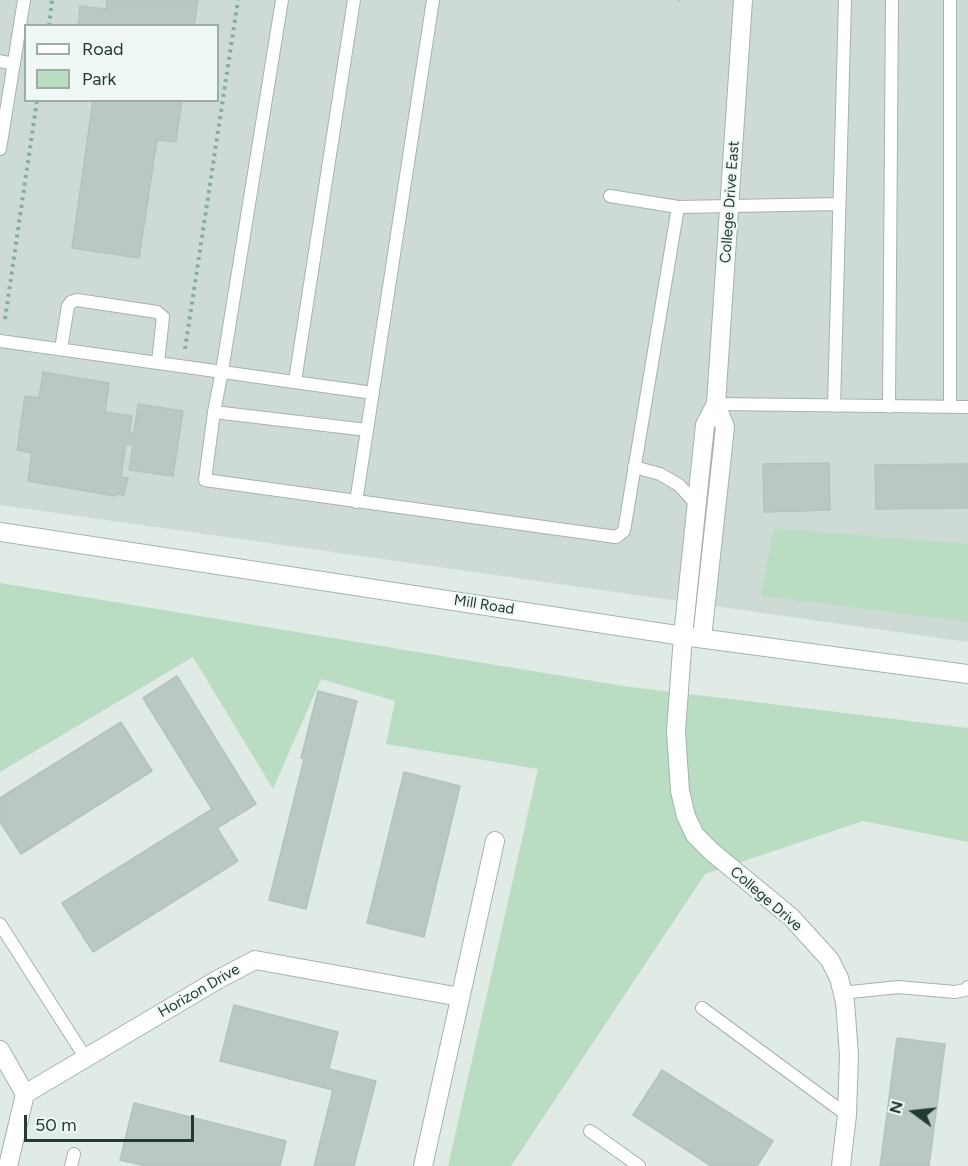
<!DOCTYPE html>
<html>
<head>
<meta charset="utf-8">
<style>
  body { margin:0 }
  #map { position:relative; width:968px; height:1166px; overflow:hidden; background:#e0ebe6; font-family:Figtree,sans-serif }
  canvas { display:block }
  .legend { position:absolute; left:24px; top:24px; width:195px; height:78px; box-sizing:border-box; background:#f0f8f4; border:2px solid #9daca7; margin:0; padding:8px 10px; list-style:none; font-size:18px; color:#213b34 }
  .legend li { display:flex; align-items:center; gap:12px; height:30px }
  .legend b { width:30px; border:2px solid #9daca7 }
  .north { position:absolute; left:884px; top:1082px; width:60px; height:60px; -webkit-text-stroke:4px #f0f8f4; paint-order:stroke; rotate:285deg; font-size:16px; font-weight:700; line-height:24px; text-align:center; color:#213b34 }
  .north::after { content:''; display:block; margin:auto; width:21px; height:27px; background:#213b34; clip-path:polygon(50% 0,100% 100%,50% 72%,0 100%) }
  .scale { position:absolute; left:24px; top:1115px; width:170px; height:27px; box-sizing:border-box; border:3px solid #213b34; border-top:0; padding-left:8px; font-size:18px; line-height:21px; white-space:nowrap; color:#213b34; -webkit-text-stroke:4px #f0f8f4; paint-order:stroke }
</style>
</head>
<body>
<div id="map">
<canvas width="968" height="1166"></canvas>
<ul class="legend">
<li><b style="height:8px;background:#fff"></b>Road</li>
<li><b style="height:16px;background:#b9dcc3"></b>Park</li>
</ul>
<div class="north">N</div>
<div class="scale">50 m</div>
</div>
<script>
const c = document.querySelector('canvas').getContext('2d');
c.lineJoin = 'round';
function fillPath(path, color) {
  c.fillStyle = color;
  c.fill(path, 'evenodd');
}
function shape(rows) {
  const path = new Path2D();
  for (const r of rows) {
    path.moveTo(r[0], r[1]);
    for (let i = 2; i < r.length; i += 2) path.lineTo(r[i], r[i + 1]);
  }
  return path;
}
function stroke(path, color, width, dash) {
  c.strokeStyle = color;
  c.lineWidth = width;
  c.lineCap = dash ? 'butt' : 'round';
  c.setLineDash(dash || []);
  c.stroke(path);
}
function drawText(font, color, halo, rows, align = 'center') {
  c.font = font + ' Figtree,sans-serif';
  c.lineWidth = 4.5;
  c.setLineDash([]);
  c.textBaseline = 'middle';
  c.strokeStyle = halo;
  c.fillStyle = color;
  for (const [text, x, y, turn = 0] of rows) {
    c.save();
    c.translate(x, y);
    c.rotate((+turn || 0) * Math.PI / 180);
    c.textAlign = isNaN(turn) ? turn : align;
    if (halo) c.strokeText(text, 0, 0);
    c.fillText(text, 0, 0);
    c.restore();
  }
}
fillPath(shape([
  [0,0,968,0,968,642,0,505],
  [26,26,218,26,218,100,26,100]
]), '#cedbd5');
fillPath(shape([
  [774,528,968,544,968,622,761,596],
  [0,583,623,686,968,728,968,842,863,821,705,874,511,1166,448,1166,538,769,386,744,395,701,321,679,273,789,193,657,0,772]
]), '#b9dcc3');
const building = shape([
  [107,0,198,0,194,26,78,26,80,6,106,9,107,0],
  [93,100,182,100,176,142,157,140,139,258,72,248,93,100],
  [43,372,109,383,105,412,132,416,129,432,134,433,138,404,183,411,173,476,129,470,133,445,126,444,121,477,128,478,124,495,116,494,115,496,28,481,32,453,17,450,25,396,39,398,43,372],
  [829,463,830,510,764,512,763,464,829,463],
  [968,464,968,508,876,509,875,465,968,464],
  [177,676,256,804,217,828,238,861,93,952,62,903,212,809,143,698,177,676],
  [318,691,357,701,306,909,269,900,304,759,301,758,318,691],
  [121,722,152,771,21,854,0,822,0,798,121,722],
  [404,772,460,786,424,937,367,923,404,772],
  [234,1005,338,1032,329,1069,376,1081,354,1166,314,1166,333,1090,220,1061,234,1005],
  [897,1038,945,1044,929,1166,880,1166,897,1038],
  [662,1070,773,1141,757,1166,711,1166,633,1115,662,1070],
  [134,1103,286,1141,280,1166,146,1166,120,1160,134,1103]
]);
fillPath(building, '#b9c8c2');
stroke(building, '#b3c4bd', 1.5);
const lane = shape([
  [282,0,222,371,214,412,205,480,616,537,624,531,678,207],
  [0,61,14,64],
  [0,149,24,0],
  [610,196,678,207,839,204],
  [0,341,373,393],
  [61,349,68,306,71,302,77,300,157,312,163,317,158,362],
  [295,381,354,0],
  [716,404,968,407],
  [834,406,845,0],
  [889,407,892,0],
  [950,407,950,0],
  [214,412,367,430],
  [634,467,660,474,679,485,697,505],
  [356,502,433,0],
  [0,924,85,1057],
  [842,993,898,987,955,992,965,990,968,987],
  [702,1008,847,1115],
  [590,1131,639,1166],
  [71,1166,74,1154]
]);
const street = shape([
  [743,0,716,404,705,425,683,636,676,731,680,791,686,816,695,835,712,852,791,917,830,960,839,978,845,1002,849,1055,847,1115,841,1166],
  [702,638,725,427,716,404],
  [0,1050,25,1094],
  [8,1166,25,1094,217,980,255,960,460,997],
  [423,1166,495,841]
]);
const secondary = shape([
  [0,532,683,636,968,674]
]);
stroke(lane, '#a3b3ad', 14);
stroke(street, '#a3b3ad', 20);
stroke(secondary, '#9fb6ae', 20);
stroke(shape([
  [678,0,679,0],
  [49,26,52,0],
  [5,319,37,100],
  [185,349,238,0]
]), '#81aea1', 4, [3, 4.5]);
stroke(lane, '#fff', 12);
stroke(street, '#fff', 18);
stroke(secondary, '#fff', 18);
drawText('15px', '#213b34', '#f0f8f4', [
  ["College Drive East",730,202,-86],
  ["Mill Road",484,605,9],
  ["College Drive",766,899,41],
  ["Horizon Drive",199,991,-30]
]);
</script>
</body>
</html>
